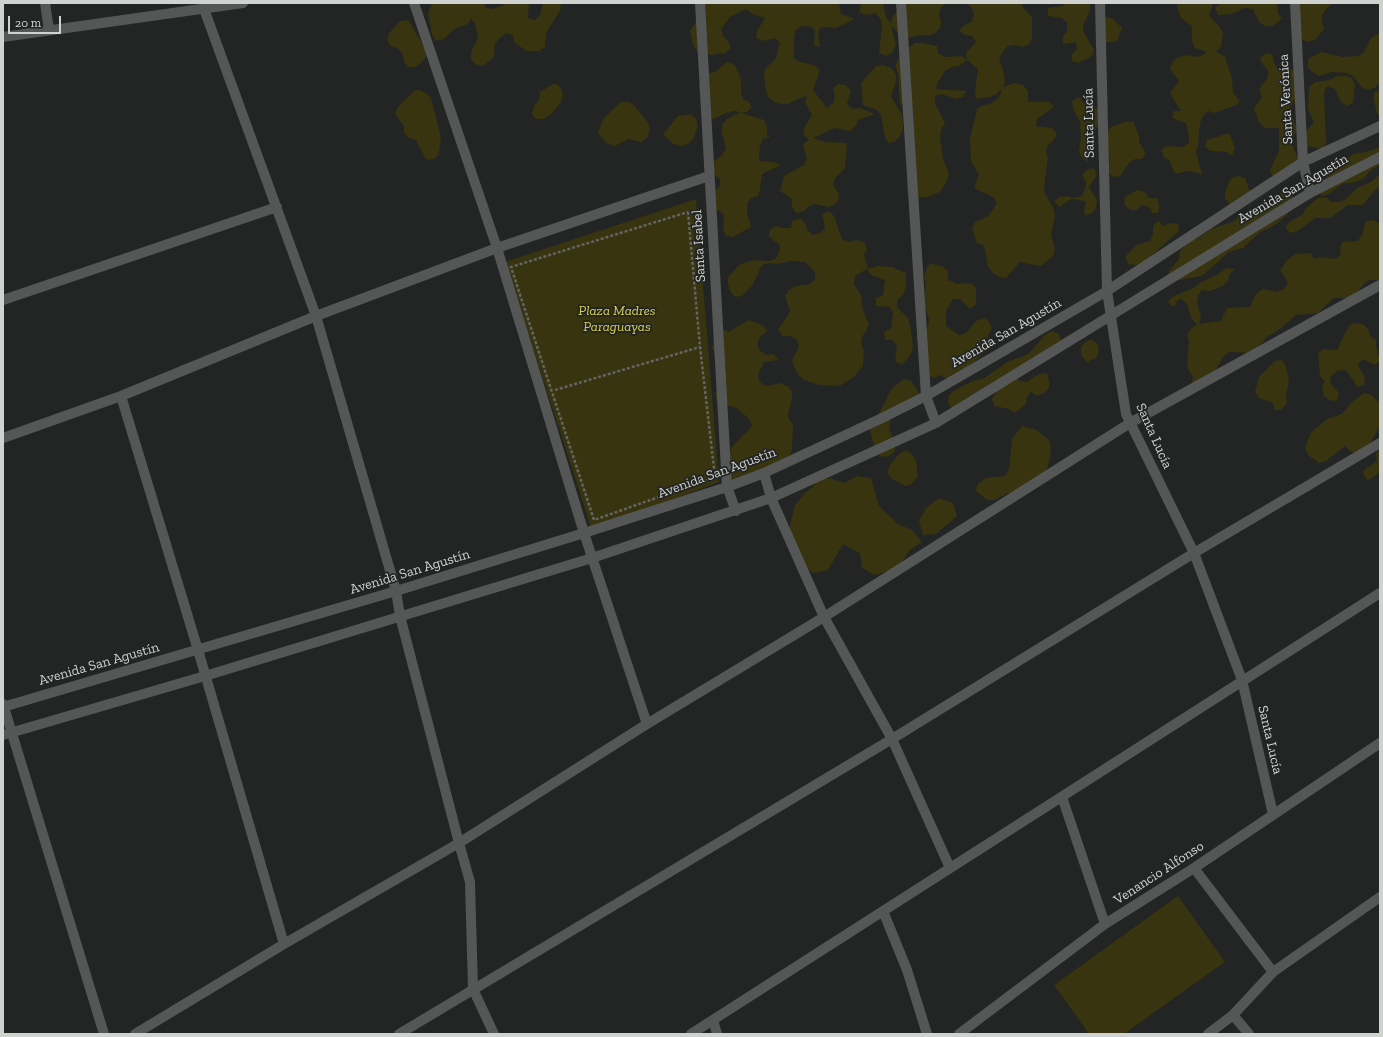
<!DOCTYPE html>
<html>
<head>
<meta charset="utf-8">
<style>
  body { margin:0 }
  #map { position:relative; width:1383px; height:1037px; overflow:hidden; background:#222523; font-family:"Zilla Slab",serif }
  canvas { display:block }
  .frame { position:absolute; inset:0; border:4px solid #d0d2d0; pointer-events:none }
  .scale { position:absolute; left:8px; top:16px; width:53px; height:18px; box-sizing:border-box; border:2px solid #d0d2d0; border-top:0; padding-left:5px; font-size:12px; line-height:14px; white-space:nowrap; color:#d0d2d0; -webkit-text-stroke:3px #222523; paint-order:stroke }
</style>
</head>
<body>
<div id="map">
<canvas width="1383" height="1037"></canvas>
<div class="frame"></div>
<div class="scale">20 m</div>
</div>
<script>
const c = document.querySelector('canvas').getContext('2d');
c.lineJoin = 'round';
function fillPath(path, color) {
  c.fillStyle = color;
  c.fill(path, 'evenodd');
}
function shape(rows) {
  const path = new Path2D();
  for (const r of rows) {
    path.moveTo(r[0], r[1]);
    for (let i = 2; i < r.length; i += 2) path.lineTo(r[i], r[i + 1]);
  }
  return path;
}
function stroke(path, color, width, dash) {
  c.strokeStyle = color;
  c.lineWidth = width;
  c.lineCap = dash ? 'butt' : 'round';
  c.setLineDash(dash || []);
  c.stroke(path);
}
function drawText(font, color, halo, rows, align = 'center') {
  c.font = font + ' "Zilla Slab",serif';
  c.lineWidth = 3.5;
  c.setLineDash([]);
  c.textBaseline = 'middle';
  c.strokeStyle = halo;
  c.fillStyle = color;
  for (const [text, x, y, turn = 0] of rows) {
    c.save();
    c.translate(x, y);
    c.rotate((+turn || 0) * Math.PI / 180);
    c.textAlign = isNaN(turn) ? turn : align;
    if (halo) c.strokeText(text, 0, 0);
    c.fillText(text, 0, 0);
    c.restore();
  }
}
fillPath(shape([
  [432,3,483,3,486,8,493,9,508,3,529,3,528,18,535,20,540,15,543,3,560,3,561,9,546,33,545,47,539,51,526,51,514,42,513,35,506,33,495,43,494,57,483,66,475,64,471,59,471,52,478,38,475,24,471,18,468,24,454,29,444,39,436,41,432,35,428,13],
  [703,3,839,3,841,14,855,19,836,28,821,27,818,33,820,47,814,45,815,30,809,26,802,26,796,30,794,37,794,58,800,62,814,65,820,70,813,90,827,108,833,103,835,96,833,89,838,84,846,85,851,91,847,104,853,109,860,108,875,114,858,120,856,126,850,131,835,128,813,138,825,142,847,143,845,168,835,178,833,185,838,192,839,200,834,205,828,207,815,204,808,207,803,212,796,213,792,207,792,199,780,191,784,176,804,165,807,159,803,144,809,140,804,135,804,128,812,115,805,102,807,95,788,104,781,104,774,102,769,98,766,91,764,76,765,69,776,58,780,43,775,38,762,41,756,38,757,31,765,18,752,14,746,9,730,17,721,29,723,36,728,41,731,48,725,53,711,55,697,51,693,45,690,31,699,18],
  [861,3,883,3,886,17,891,24,892,17,906,3,947,3,941,7,939,14,941,22,940,28,935,33,928,36,921,35,907,38,901,35,891,25,896,45,893,52,886,56,879,53,882,25,880,18,875,13,866,15,859,12],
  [966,3,1022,3,1022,6,1032,17,1032,39,1028,45,1022,47,1015,45,1008,46,1003,52,999,59,1004,73,1005,81,1003,87,1015,83,1023,85,1028,91,1028,102,1050,102,1054,107,1037,119,1036,126,1052,128,1057,134,1054,140,1049,144,1046,151,1048,158,1044,187,1045,194,1053,207,1055,214,1051,235,1055,249,1053,256,1041,266,1020,262,1006,278,999,277,993,273,988,267,984,245,977,243,972,229,975,222,988,216,997,203,993,197,974,188,979,174,971,162,970,138,977,109,983,105,990,104,996,100,1000,95,1002,88,997,94,990,97,976,99,975,92,978,69,967,60,959,66,952,67,946,70,938,82,936,89,966,91,963,97,956,99,942,94,935,96,935,103,945,123,941,130,940,137,943,159,949,173,947,181,940,192,927,197,913,198,907,193,910,112,900,103,898,73,895,66,902,52,915,43,922,43,937,46,938,53,945,57,961,56,967,60,966,53,976,42,972,36,965,35,959,31,964,25,971,22,974,15,972,8],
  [1064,3,1089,3,1090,4,1090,11,1084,23,1083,31,1094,50,1091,57,1078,63,1072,61,1072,54,1077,49,1076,42,1063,44,1063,37,1067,31,1067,23,1062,18,1048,16,1048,8,1063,6],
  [1177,3,1213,3,1209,16,1219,26,1223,32,1221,47,1216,51,1225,57,1232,78,1233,92,1240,102,1236,105,1215,113,1208,111,1203,116,1200,123,1198,146,1196,152,1202,174,1189,171,1176,174,1172,168,1170,161,1164,157,1161,150,1167,146,1182,147,1189,143,1189,136,1186,123,1172,118,1174,111,1181,111,1170,93,1179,81,1170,69,1173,61,1179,57,1187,55,1194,57,1201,56,1207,52,1195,48,1192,41,1192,26,1181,18,1178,11],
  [1220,3,1277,3,1278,13,1282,19,1272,26,1265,26,1259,22,1253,9,1245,8,1231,14,1218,15,1215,8],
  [1298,3,1332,3,1322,14,1322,21,1324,29,1315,40,1308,42,1295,37,1291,31,1291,16],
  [1105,17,1112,18,1122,28,1117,41,1103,43],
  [408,20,426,50,426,57,421,63,415,67,408,67,404,61,402,53,397,48,390,46,387,39,390,32,400,21],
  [1377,34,1380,34,1380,82,1376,87,1369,90,1362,88,1354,77,1347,73,1332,72,1319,76,1312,72,1308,67,1308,59,1321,52,1342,57,1358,56,1364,52,1371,38],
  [1266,53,1273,55,1274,63,1278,68,1286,67,1299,73,1302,81,1293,103,1289,108,1297,129,1291,142,1300,163,1298,170,1287,179,1280,180,1273,177,1270,171,1279,150,1279,128,1264,128,1259,122,1254,109,1262,96,1259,89,1268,77,1268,70,1263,65,1260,58],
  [727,62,735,65,741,79,741,94,744,100,748,101,752,107,747,112,741,113,764,120,767,127,767,134,770,137,763,139,760,146,759,161,774,162,781,165,762,174,760,189,758,196,751,198,747,204,747,212,751,227,733,237,726,236,723,229,724,214,711,207,710,195,721,185,719,178,707,172,710,164,722,155,726,148,722,133,722,125,727,119,740,112,734,111,726,113,714,119,707,119,702,99,699,92,699,85,702,78,708,73,715,72],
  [883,65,891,68,896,74,896,82,891,96,902,115,903,129,900,136,895,142,888,143,885,137,881,115,877,110,863,105,861,83,876,66],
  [1337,76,1345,76,1352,78,1355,85,1353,103,1347,106,1341,102,1335,89,1327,86,1324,92,1326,143,1322,149,1307,146,1302,141,1304,134,1314,122,1308,109,1309,87,1315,82,1330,80],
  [553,84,557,84,562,90,563,97,560,104,550,115,543,119,536,119,532,114,534,106,539,100,540,92],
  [419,90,426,93,431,98,441,137,439,154,434,159,426,160,416,140,409,138,404,133,404,126,395,114,398,107,414,91],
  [1380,90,1380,115,1377,114,1374,100,1374,93],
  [1079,97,1084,103,1098,109,1100,116,1099,124,1090,140,1088,162,1082,158,1079,152,1081,137,1080,122,1073,109,1072,101],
  [621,102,629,102,635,106,649,124,650,131,647,138,641,142,628,139,615,146,608,144,602,139,598,132,604,118],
  [691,114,696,119,698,126,693,139,688,144,681,146,673,144,663,134,678,116],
  [1133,121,1139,135,1139,142,1146,153,1142,159,1135,159,1129,163,1120,176,1113,177,1108,172,1110,158,1101,146,1102,139,1111,127,1125,122],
  [1229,133,1235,147,1232,156,1226,152,1211,151,1205,147,1207,140],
  [1380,147,1380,165,1372,169,1363,179,1356,182,1342,184,1330,193,1322,196,1317,191,1317,184,1342,166,1352,154,1367,152],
  [1094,168,1097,175,1089,187,1097,200,1096,208,1092,213,1085,216,1084,209,1086,202,1079,200,1071,199,1060,207,1054,202,1059,197,1067,196,1075,198,1082,196,1085,189,1086,182,1082,175,1087,170],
  [1380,174,1380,188,1376,189,1363,205,1348,205,1330,218,1315,218,1298,231,1291,233,1285,228,1289,222,1302,215,1306,208,1318,198,1326,197,1332,202,1339,202,1346,199,1357,188,1371,182],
  [1238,176,1245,178,1250,192,1237,206,1230,204,1225,199,1225,192,1231,178],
  [1137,190,1145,192,1149,198,1157,198,1159,206,1158,213,1152,213,1149,207,1142,205,1137,210,1130,210,1125,205,1124,198],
  [1286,191,1292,194,1294,202,1287,215,1275,225,1259,233,1243,248,1229,252,1202,276,1174,281,1168,278,1169,271,1179,259,1180,251,1191,240,1198,238,1211,229,1232,222,1273,196],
  [696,199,719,482,592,530,505,262],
  [829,211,834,216,842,239,849,242,857,240,864,242,867,249,864,255,868,269,878,266,892,267,906,273,906,288,903,295,898,299,897,307,908,318,910,325,913,347,911,354,902,365,895,361,897,347,893,340,885,340,884,332,891,328,893,313,890,307,876,306,876,298,883,295,885,280,871,275,867,269,855,276,854,284,862,297,861,304,869,325,866,331,862,337,861,344,864,350,863,366,854,377,841,385,834,386,819,385,804,380,798,375,792,361,799,346,797,340,790,336,782,336,778,329,787,317,790,311,785,296,789,290,796,286,810,284,815,279,815,272,805,262,791,261,777,264,769,263,762,265,752,286,742,296,735,297,730,291,728,284,728,277,739,265,752,260,768,261,775,259,779,253,780,245,769,237,769,230,776,226,783,228,791,228,792,221,800,218,805,223,807,230,813,235,820,233,825,228,822,214],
  [1373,220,1380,224,1380,247,1379,249,1380,278,1377,280,1369,280,1363,285,1355,296,1348,298,1334,298,1318,313,1296,315,1280,329,1267,337,1257,349,1251,353,1229,352,1223,357,1208,384,1203,389,1196,390,1192,384,1193,376,1189,371,1187,364,1189,341,1187,334,1192,328,1198,324,1196,324,1191,318,1187,304,1181,299,1174,302,1178,303,1172,307,1168,301,1174,296,1195,287,1201,282,1215,276,1227,268,1235,269,1230,274,1228,281,1223,286,1210,291,1202,290,1198,296,1197,303,1201,317,1199,324,1221,321,1227,308,1250,307,1256,294,1263,289,1277,292,1284,289,1288,283,1280,270,1289,258,1296,254,1311,253,1314,259,1321,257,1335,259,1341,255,1340,248,1342,242,1357,241,1362,236,1366,221],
  [1158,221,1164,226,1170,223,1178,224,1179,231,1143,263,1136,265,1129,264,1125,257,1136,245,1150,241,1153,234,1153,226],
  [930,263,942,266,948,271,948,281,950,280,956,284,971,283,976,288,976,304,970,309,960,299,953,299,946,311,946,326,959,335,966,333,976,321,984,318,989,321,992,328,986,341,982,354,972,365,965,378,960,383,953,383,941,375,934,378,927,375,920,339,928,326,929,319,924,305,926,283,924,277,926,270],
  [748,320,763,325,767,331,759,338,757,344,760,351,766,355,774,354,778,360,764,362,758,375,760,382,766,386,780,383,787,386,792,391,792,399,788,413,789,419,793,425,792,449,790,455,779,466,739,484,726,479,731,448,752,426,749,419,738,409,717,401,715,394,725,374,712,348,716,334,722,329,729,332],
  [1356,323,1363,324,1368,329,1370,336,1375,340,1376,338,1376,346,1380,361,1375,365,1362,359,1358,365,1365,378,1364,385,1357,387,1354,381,1345,370,1337,371,1331,376,1330,383,1339,393,1337,401,1329,400,1324,396,1322,387,1325,381,1320,376,1318,354,1323,349,1337,350,1349,325],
  [1052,331,1059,334,1061,340,1053,354,1015,376,1020,381,1027,382,1039,374,1047,373,1049,380,1049,388,1044,393,1037,396,1031,392,1027,397,1026,404,1015,413,1009,409,994,406,992,399,996,392,995,385,952,409,948,403,949,395,955,390,975,380,983,379,1009,361,1024,356,1030,352,1045,335],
  [1092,339,1098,345,1099,352,1096,358,1089,361,1092,364,1086,361,1081,355,1081,348,1085,342],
  [1282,360,1286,366,1289,381,1286,395,1287,403,1281,410,1275,410,1273,403,1259,398,1255,392,1259,377,1275,361],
  [904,379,911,381,919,393,917,400,893,416,890,422,889,429,895,443,895,451,889,456,882,457,876,452,870,431,892,388],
  [1364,393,1371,395,1380,403,1380,425,1371,442,1362,452,1355,455,1345,446,1326,461,1319,463,1308,455,1305,448,1310,434,1316,428,1327,419,1342,414,1352,402],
  [1022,426,1037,430,1049,440,1051,448,1049,462,1045,476,1015,492,1008,493,995,500,987,500,976,491,978,484,986,478,1005,476,1009,469,1012,439],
  [1380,449,1380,472,1371,479,1367,480,1363,474,1364,470,1377,461,1376,453],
  [906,450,912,454,916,461,918,476,912,484,905,486,892,479,887,472,890,465,899,454],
  [857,476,871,478,879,506,898,524,912,530,922,542,909,551,901,563,889,571,874,575,862,568,860,553,843,544,828,570,813,573,801,563,788,534,795,505,805,493,813,487,816,480,830,478,844,483],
  [939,498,953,503,957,516,936,534,923,535,919,521,926,508],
  [1178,896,1225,962,1124,1034,1089,1034,1054,985]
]), '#37340f');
stroke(shape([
  [688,212,700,347,715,477,594,520,511,267,688,212],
  [555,390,700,347]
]), '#636563', 2.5, [3, 2]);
stroke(shape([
  [45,3,49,30],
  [414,3,497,248,584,533,647,724],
  [700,3,727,487,736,511],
  [901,3,926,396,936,423],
  [1100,3,1107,291,1126,414,1194,553,1242,680,1273,814],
  [1295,3,1303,162,1310,193],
  [204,9,316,316,396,591,400,616,459,843,470,882,473,989,494,1034],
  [3,37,243,3],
  [3,300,277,207],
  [121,396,198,650,284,944],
  [3,438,121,396,316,316,497,248,709,176],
  [764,473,771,498,824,617,892,739,950,868],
  [3,704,104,1034],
  [3,707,396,591,584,533,727,487,764,473,880,419,926,396,1107,291,1303,162,1380,126],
  [3,735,205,676,592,558,771,498,936,423,1310,193,1380,157],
  [1062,797,1105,924],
  [1194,868,1273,972],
  [883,911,907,970,927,1034],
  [1233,1015,1249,1034],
  [713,1020,717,1034],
  [135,1034,284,944,459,843,647,724,824,617,1130,423,1380,285],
  [399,1034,892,739,1194,553,1380,443],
  [691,1034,1380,593],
  [959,1034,1105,924,1194,868,1380,743],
  [1208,1034,1233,1015,1273,972,1380,897]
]), '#555756', 10);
drawText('14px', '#d0d2d0', '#222523', [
  ["Santa Verónica",1286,99,-93],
  ["Santa Lucía",1089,123,-91],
  ["Avenida San Agustín",1293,189,-30],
  ["Santa Isabel",699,246,-93],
  ["Avenida San Agustín",1006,333,-30],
  ["Santa Lucía",1154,436,66],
  ["Avenida San Agustín",717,473,-20],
  ["Avenida San Agustín",410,572,-17],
  ["Avenida San Agustín",99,664,-16],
  ["Santa Lucía",1270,740,77],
  ["Venancio Alfonso",1159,873,-33]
]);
drawText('italic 14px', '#d9d153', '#222523', [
  ["Plaza Madres",617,311],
  ["Paraguayas",617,327]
]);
</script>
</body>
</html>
